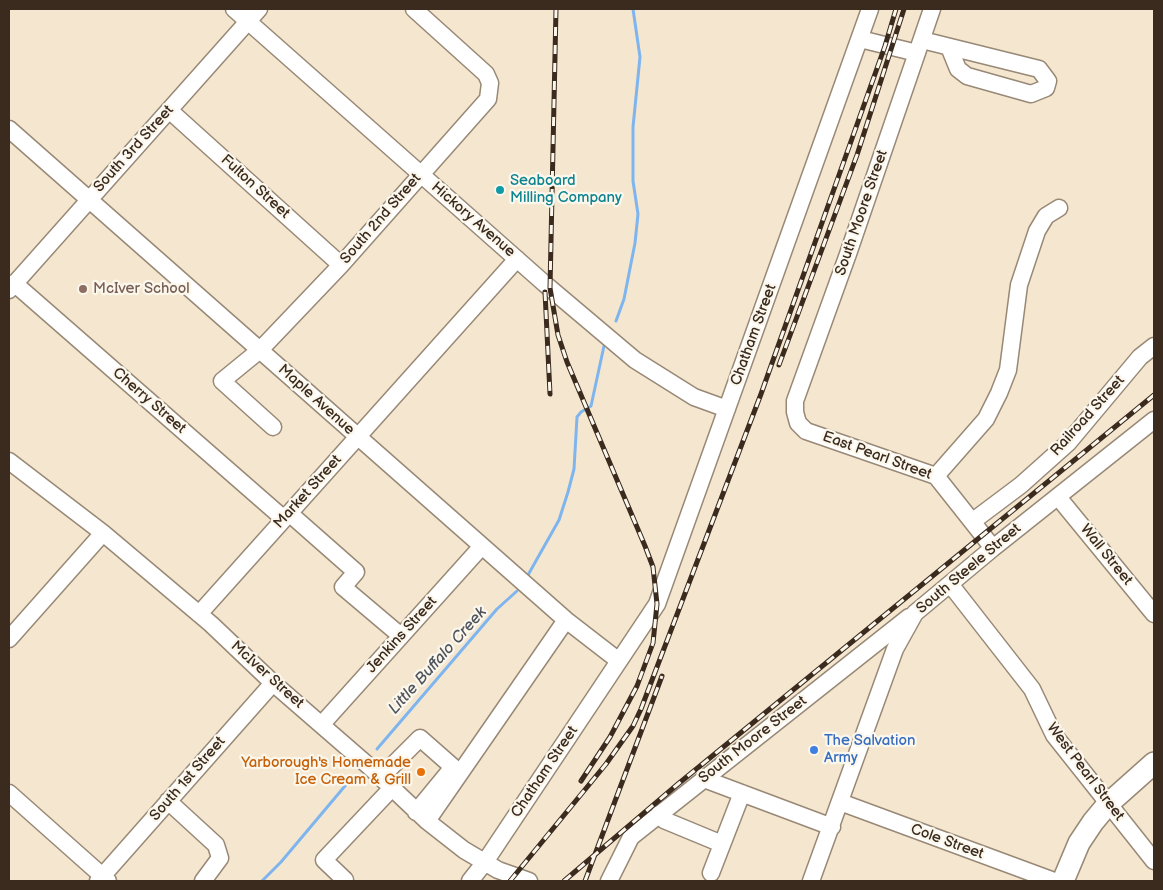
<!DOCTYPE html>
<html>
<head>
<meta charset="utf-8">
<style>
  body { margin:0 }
  #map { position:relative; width:1163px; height:890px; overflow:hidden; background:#f5e7cf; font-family:"Balsamiq Sans",sans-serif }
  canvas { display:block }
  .frame { position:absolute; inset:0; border:10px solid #3b2a1e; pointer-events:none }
</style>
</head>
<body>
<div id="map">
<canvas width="1163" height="890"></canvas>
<div class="frame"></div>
</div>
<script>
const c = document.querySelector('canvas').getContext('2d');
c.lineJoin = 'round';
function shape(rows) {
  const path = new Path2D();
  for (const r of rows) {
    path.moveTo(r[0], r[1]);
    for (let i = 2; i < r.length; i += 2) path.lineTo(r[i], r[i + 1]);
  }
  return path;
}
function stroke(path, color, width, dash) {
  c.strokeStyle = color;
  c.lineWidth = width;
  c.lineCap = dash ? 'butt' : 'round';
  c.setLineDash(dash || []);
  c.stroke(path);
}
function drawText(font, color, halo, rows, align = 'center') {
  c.font = font + ' "Balsamiq Sans",sans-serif';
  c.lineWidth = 4.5;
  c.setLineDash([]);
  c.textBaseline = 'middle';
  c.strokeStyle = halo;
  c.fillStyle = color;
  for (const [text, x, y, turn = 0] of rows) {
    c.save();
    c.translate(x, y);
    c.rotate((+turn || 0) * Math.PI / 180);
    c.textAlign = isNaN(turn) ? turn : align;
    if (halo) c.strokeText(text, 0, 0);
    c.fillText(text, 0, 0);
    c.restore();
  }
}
stroke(shape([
  [616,321,624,299,635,243,638,214,633,181,633,127,640,57,633,9],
  [528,575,559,520,568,492,574,469,577,417,581,412,591,406,604,346],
  [377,749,497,609,517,591],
  [262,881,281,862,350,780]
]), '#7fb5ee', 3);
const minor = shape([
  [234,9,545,284,635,360,694,397,727,409],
  [932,9,848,254,795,401,795,412,798,423,806,431,936,476,993,548],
  [860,39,917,53],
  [922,40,1039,69,1048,81,1046,88,1031,94,967,76,958,69,949,47],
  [169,110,341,265],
  [9,129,566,620,619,661],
  [14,283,284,519],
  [9,290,259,9],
  [273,427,222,381,260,350,341,265,488,99,490,83,486,74,414,9],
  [9,461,103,533,211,624,273,683,371,768,427,821,464,850,498,870,529,881],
  [936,476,986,419,999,393,1008,370,1019,285,1037,231,1046,216,1059,208],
  [1058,497,1154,614],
  [289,513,356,572,343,587,401,636],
  [973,521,1021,485,1068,443,1140,357,1154,346],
  [950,584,1032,689,1054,735,1154,861],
  [199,614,517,259],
  [9,639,103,533],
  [322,724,482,546],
  [381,777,420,738,453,767,416,812],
  [704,779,832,827],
  [9,793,108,881],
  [168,801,216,845,220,858,203,881],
  [840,802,1054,881],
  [659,814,664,820,722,844],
  [427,821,566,620],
  [711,873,742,793],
  [98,881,273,683],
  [344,881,345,880,324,860,391,789],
  [470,881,485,862,657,604,870,9],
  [609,881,631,837,909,617],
  [811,881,895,649,915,613,993,548,1154,420]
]);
const major = shape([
  [1063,881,1079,843,1093,822,1108,804,1154,763]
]);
stroke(minor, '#988876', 19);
stroke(major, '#988876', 24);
stroke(minor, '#fff', 16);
stroke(major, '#fff', 21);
const rail = shape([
  [556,9,550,288,558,335,567,362,645,546,653,567,657,604,653,643,637,686,610,737,581,781],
  [545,292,550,394],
  [779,365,857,155,904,9],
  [510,881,606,764,633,726,641,709,761,394,885,46,896,9],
  [564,881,678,784,1154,395],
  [585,881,662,676]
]);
stroke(rail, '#3b2a1e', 5);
stroke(rail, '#fbf7ec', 3, [9]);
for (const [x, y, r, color] of [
  [500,190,5,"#0f9aa8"],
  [83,289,5,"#8d6e63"],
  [814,750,5,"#3f7fe0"],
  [421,772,5,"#e8710a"]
]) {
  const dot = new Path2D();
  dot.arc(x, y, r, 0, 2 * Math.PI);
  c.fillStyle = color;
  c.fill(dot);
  stroke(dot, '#fbf7ec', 2);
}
drawText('15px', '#3b2a1e', '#fbf7ec', [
  ["South 3rd Street",134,149,-48],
  ["Fulton Street",255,187,42],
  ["South Moore Street",862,213,-71],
  ["South 2nd Street",381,219,-49],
  ["Hickory Avenue",473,220,41],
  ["Chatham Street",754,335,-70],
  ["Maple Avenue",316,400,42],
  ["Cherry Street",149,401,41],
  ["Railroad Street",1088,416,-48],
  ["East Pearl Street",877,456,20],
  ["Market Street",308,492,-48],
  ["Wall Street",1106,555,51],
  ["South Steele Street",969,569,-40],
  ["Jenkins Street",402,635,-48],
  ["McIver Street",267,675,42],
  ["South Moore Street",753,740,-38],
  ["Chatham Street",545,772,-56],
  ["West Pearl Street",1085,772,53],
  ["South 1st Street",188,779,-49],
  ["Cole Street",947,842,20]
]);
drawText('15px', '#0d838f', '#fbf7ec', [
  ["Seaboard",510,181],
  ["Milling Company",510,198]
], 'left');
drawText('15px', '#785e54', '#fbf7ec', [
  ["McIver School",93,289]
], 'left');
drawText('15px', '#366cbe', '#fbf7ec', [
  ["The Salvation",824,741],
  ["Army",824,758]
], 'left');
drawText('15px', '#c56008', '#fbf7ec', [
  ["Yarborough's Homemade",411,763],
  ["Ice Cream & Grill",411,780]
], 'right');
drawText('italic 16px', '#4f545c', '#fbf7ec', [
  ["Little Buffalo Creek",438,661,-48]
]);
</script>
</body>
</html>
